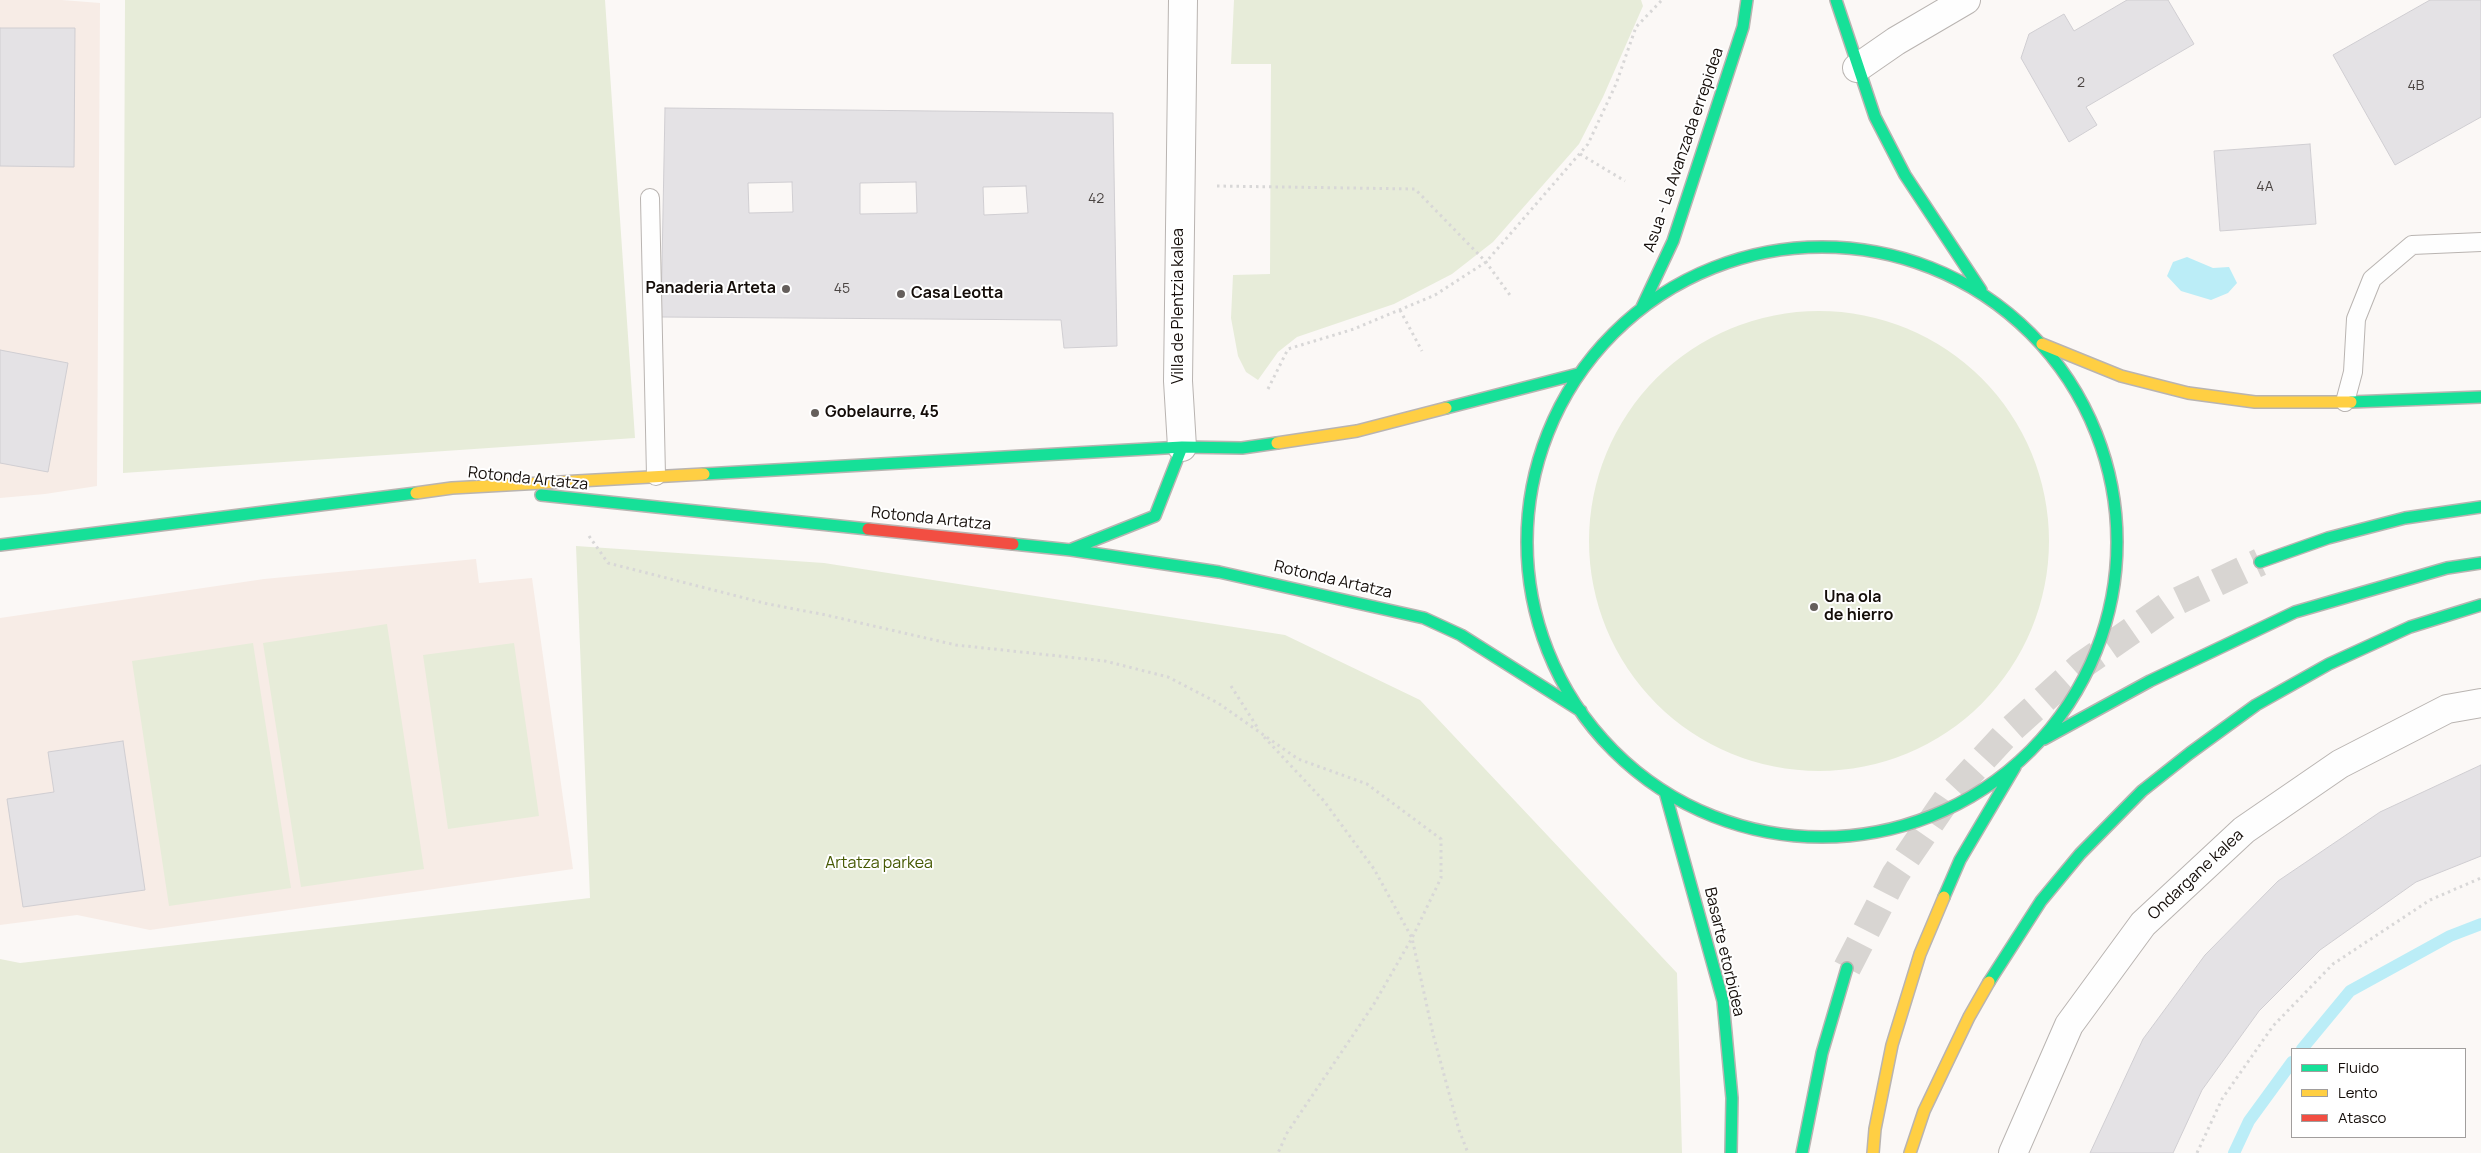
<!DOCTYPE html>
<html>
<head>
<meta charset="utf-8">
<style>
  body { margin:0 }
  #map { position:relative; width:2481px; height:1153px; overflow:hidden; background:#fbf8f6; font-family:Manrope,sans-serif }
  canvas { display:block }
  .legend { position:absolute; left:2291px; top:1048px; width:175px; height:90px; box-sizing:border-box; background:#fff; border:1px solid #a19e9d; margin:0; padding:6px 9px; list-style:none; font-size:15px; color:#140d09 }
  .legend li { display:flex; align-items:center; gap:10px; height:25px }
  .legend b { width:25px; border:1px solid #a19e9d }
</style>
</head>
<body>
<div id="map">
<canvas width="2481" height="1153"></canvas>
<ul class="legend">
<li><b style="height:6px;background:#16e098"></b>Fluido</li>
<li><b style="height:6px;background:#ffcf43"></b>Lento</li>
<li><b style="height:6px;background:#f24e42"></b>Atasco</li>
</ul>
</div>
<script>
const c = document.querySelector('canvas').getContext('2d');
c.lineJoin = 'round';
function fillPath(path, color) {
  c.fillStyle = color;
  c.fill(path, 'evenodd');
}
function shape(rows) {
  const path = new Path2D();
  for (const r of rows) {
    if (r.length === 3) {
      path.moveTo(r[0] + r[2], r[1]);
      path.arc(r[0], r[1], r[2], 0, 2 * Math.PI);
      continue;
    }
    path.moveTo(r[0], r[1]);
    for (let i = 2; i < r.length; i += 2) path.lineTo(r[i], r[i + 1]);
  }
  return path;
}
function stroke(path, color, width, dash) {
  c.strokeStyle = color;
  c.lineWidth = width;
  c.lineCap = dash ? 'butt' : 'round';
  c.setLineDash(dash || []);
  c.stroke(path);
}
function drawText(font, color, halo, rows, align = 'center') {
  c.font = font + ' Manrope,sans-serif';
  c.lineWidth = 4;
  c.setLineDash([]);
  c.textBaseline = 'middle';
  c.strokeStyle = halo;
  c.fillStyle = color;
  for (const [text, x, y, turn = 0] of rows) {
    c.save();
    c.translate(x, y);
    c.rotate((+turn || 0) * Math.PI / 180);
    c.textAlign = isNaN(turn) ? turn : align;
    if (halo) c.strokeText(text, 0, 0);
    c.fillText(text, 0, 0);
    c.restore();
  }
}
fillPath(shape([
  [0,0,62,0,100,3,97,486,45,494,0,498],
  [476,559,479,583,532,578,573,869,150,930,77,915,0,925,0,618,264,579]
]), '#f7ece6');
fillPath(shape([
  [125,0,605,0,635,438,123,473],
  [1234,0,1641,0,1643,6,1603,97,1579,144,1493,242,1452,274,1394,304,1297,337,1278,352,1258,380,1246,372,1238,356,1231,318,1233,275,1270,274,1271,64,1231,64],
  [1819,541,230],
  [576,546,824,563,1285,635,1420,700,1677,973,1682,1153,0,1153,0,959,20,963,590,898],
  [387,624,424,869,301,887,263,643],
  [253,643,291,888,169,906,132,661],
  [514,643,539,816,448,829,423,655]
]), '#e7ecd9');
fillPath(shape([
  [2187,257,2213,268,2229,267,2237,283,2228,293,2211,300,2181,291,2167,276,2173,262]
]), '#bbedf7');
stroke(shape([
  [2302,1049,2350,991,2450,936,2481,924],
  [2234,1153,2249,1121,2292,1062]
]), '#bbedf7', 12);
const building = shape([
  [2127,0,2168,0,2194,44,2086,107,2097,125,2069,142,2021,58,2029,34,2064,14,2074,31,2127,0],
  [2430,0,2481,0,2481,117,2395,165,2333,55,2430,0],
  [0,28,75,28,74,167,0,166,0,28],
  [665,108,1113,113,1117,346,1064,348,1061,320,661,317,665,108],
  [792,182,793,212,749,213,748,183,792,182],
  [916,182,917,213,860,214,860,183,916,182],
  [1026,186,1028,213,984,215,983,187,1026,186],
  [2310,144,2316,224,2220,231,2214,151,2310,144],
  [0,350,68,363,48,472,0,463,0,350],
  [123,741,145,890,23,907,7,799,54,792,48,752,123,741],
  [2481,765,2481,856,2416,882,2320,950,2259,1011,2202,1090,2173,1153,2090,1153,2143,1039,2205,955,2278,881,2380,812,2481,765]
]);
fillPath(building, '#e4e2e5');
stroke(building, '#d0ced2', 1);
stroke(shape([
  [1847,968,1895,875,1949,796,2008,732,2081,666,2167,606,2260,562]
]), '#d8d5d2', 28, [28, 14]);
const lane = shape([
  [650,198,656,476],
  [2345,402,2353,372,2356,319,2372,279,2412,245,2481,242]
]);
const street = shape([
  [1857,68,1896,41,1966,0],
  [1182,447,1178,381,1183,0],
  [2013,1153,2069,1025,2143,924,2244,830,2340,764,2447,709,2481,703]
]);
const fast = shape([
  [1836,0,1875,117,1905,175,1981,290],
  [1822,542,295],
  [1642,307,1673,241,1743,27,1747,0],
  [2351,402,2481,397],
  [1446,408,1578,374],
  [704,474,1182,447,1242,448,1277,443],
  [541,495,868,529],
  [1013,544,1071,550,1219,572,1424,618,1461,635,1581,711],
  [0,545,416,493],
  [1072,549,1155,516,1182,447],
  [2260,562,2328,538,2405,518,2481,507],
  [2044,739,2150,681,2295,612,2447,568,2481,563],
  [1665,792,1723,1001,1732,1098,1731,1153],
  [1944,897,1960,860,2015,767],
  [1989,982,2041,901,2080,854,2142,791,2190,753,2256,705,2329,664,2410,627,2481,605],
  [1802,1153,1822,1053,1847,968]
]);
const slow = shape([
  [2042,344,2121,376,2188,393,2255,402,2351,402],
  [1277,443,1357,431,1446,408],
  [416,493,452,488,704,474],
  [1873,1153,1875,1129,1892,1045,1920,954,1944,897],
  [1910,1153,1924,1111,1969,1017,1989,982]
]);
const jam = shape([
  [868,529,1013,544]
]);
stroke(lane, '#b9b4b1', 20);
stroke(street, '#b9b4b1', 30);
stroke(fast, '#b9b4b1', 14);
stroke(slow, '#b9b4b1', 14);
stroke(jam, '#b9b4b1', 14);
stroke(shape([
  [1580,154,1625,181],
  [1217,186,1415,189,1486,262,1512,298],
  [1400,310,1422,351],
  [1268,389,1288,349,1354,329,1435,295,1486,262,1588,144,1616,84,1636,27,1662,0],
  [589,536,608,563,768,604,826,615,956,645,1105,661,1168,677,1218,703,1298,759,1367,784,1441,839,1441,878,1412,938,1374,1004,1287,1133,1278,1153],
  [1231,686,1259,730],
  [1264,737,1324,801,1374,869,1412,938,1433,1034,1459,1130,1468,1153],
  [2197,1153,2222,1099,2273,1026,2333,964,2430,900,2481,878]
]), '#d8d7d7', 3, [2.5, 4]);
stroke(lane, '#fefefe', 18);
stroke(street, '#fefefe', 28);
stroke(fast, '#16e098', 11);
stroke(slow, '#ffcf43', 11);
stroke(jam, '#f24e42', 11);
for (const [x, y, r, color] of [
  [786,289,5,"#655f5c"],
  [901,294,5,"#655f5c"],
  [815,413,5,"#655f5c"],
  [1814,607,5,"#655f5c"]
]) {
  const dot = new Path2D();
  dot.arc(x, y, r, 0, 2 * Math.PI);
  c.fillStyle = color;
  c.fill(dot);
  stroke(dot, '#fff', 2);
}
drawText('14px', '#4a4442', null, [
  ["2",2081,83],
  ["4B",2416,86],
  ["4A",2265,187],
  ["42",1096,199],
  ["45",842,289]
]);
drawText('16px', '#140d09', '#fff', [
  ["Asua - La Avanzada errepidea",1684,150,-71],
  ["Villa de Plentzia kalea",1179,306,-90],
  ["Rotonda Artatza",528,479,6],
  ["Rotonda Artatza",931,519,6],
  ["Rotonda Artatza",1333,580,13],
  ["Ondargane kalea",2196,875,-43],
  ["Basarte etorbidea",1724,952,77]
]);
drawText('bold 16px', '#140d09', '#fff', [
  ["Panaderia Arteta",776,289,"right"],
  ["Casa Leotta",911,294],
  ["Gobelaurre, 45",825,413],
  ["Una ola",1824,598],
  ["de hierro",1824,616]
], 'left');
drawText('16px', '#465903', '#fff', [
  ["Artatza parkea",879,864]
]);
</script>
</body>
</html>
